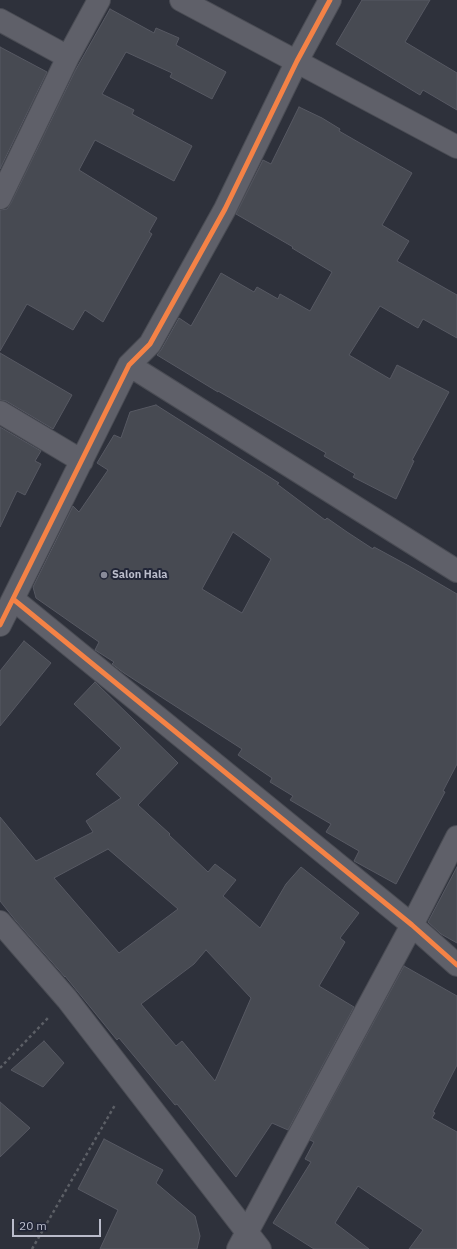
<!DOCTYPE html>
<html>
<head>
<meta charset="utf-8">
<style>
  body { margin:0 }
  #map { position:relative; width:457px; height:1249px; overflow:hidden; background:#2e313b; font-family:"IBM Plex Sans",sans-serif }
  canvas { display:block }
  .scale { position:absolute; left:12px; top:1219px; width:89px; height:18px; box-sizing:border-box; border:2px solid #babccb; border-top:0; padding-left:5px; font-size:12px; line-height:14px; white-space:nowrap; color:#babccb; -webkit-text-stroke:3px #212537; paint-order:stroke }
</style>
</head>
<body>
<div id="map">
<canvas width="457" height="1249"></canvas>
<div class="scale">20 m</div>
</div>
<script>
const c = document.querySelector('canvas').getContext('2d');
c.lineJoin = 'round';
function fillPath(path, color) {
  c.fillStyle = color;
  c.fill(path, 'evenodd');
}
function shape(rows) {
  const path = new Path2D();
  for (const r of rows) {
    path.moveTo(r[0], r[1]);
    for (let i = 2; i < r.length; i += 2) path.lineTo(r[i], r[i + 1]);
  }
  return path;
}
function stroke(path, color, width, dash) {
  c.strokeStyle = color;
  c.lineWidth = width;
  c.lineCap = dash ? 'butt' : 'round';
  c.setLineDash(dash || []);
  c.stroke(path);
}
function drawText(font, color, halo, rows, align = 'center') {
  c.font = font + ' "IBM Plex Sans",sans-serif';
  c.lineWidth = 4;
  c.setLineDash([]);
  c.textBaseline = 'middle';
  c.strokeStyle = halo;
  c.fillStyle = color;
  for (const [text, x, y, turn = 0] of rows) {
    c.save();
    c.translate(x, y);
    c.rotate((+turn || 0) * Math.PI / 180);
    c.textAlign = isNaN(turn) ? turn : align;
    if (halo) c.strokeText(text, 0, 0);
    c.fillText(text, 0, 0);
    c.restore();
  }
}
const building = shape([
  [362,0,430,0,405,42,457,73,457,110,423,90,420,95,336,44,362,0],
  [110,9,154,33,156,28,179,38,176,45,226,72,212,99,170,77,172,73,126,52,102,94,134,110,132,114,192,146,174,181,95,140,79,170,157,218,149,232,152,234,103,322,85,310,73,330,27,304,0,351,0,210,7,209,11,203,75,71,110,9],
  [0,47,47,72,0,169,0,47],
  [299,107,322,118,340,129,339,131,412,173,382,225,409,241,397,261,457,295,457,338,423,319,418,328,380,306,349,355,390,379,397,365,449,392,412,460,414,461,396,499,353,477,355,474,324,456,326,453,218,391,218,392,157,355,161,350,179,318,191,326,221,273,254,292,257,287,278,299,280,294,310,311,332,272,292,248,293,247,236,214,263,160,271,164,299,107],
  [0,353,72,395,53,429,6,401,0,400,0,353],
  [156,405,279,483,277,484,325,520,327,518,347,532,373,549,374,547,409,566,457,594,457,764,443,791,445,792,396,884,354,861,359,851,326,832,331,824,290,800,293,796,270,782,272,778,238,755,242,749,124,673,112,664,114,662,95,650,99,642,36,598,33,587,73,506,79,512,108,470,97,463,114,435,121,438,130,412,156,405],
  [233,532,271,559,242,613,202,589,233,532],
  [0,427,41,451,35,461,41,464,25,495,17,491,0,527,0,427],
  [24,641,51,663,0,726,0,671,24,641],
  [95,682,178,763,138,805,170,834,169,835,208,872,215,864,236,880,223,896,260,928,286,884,301,867,359,913,340,938,345,942,319,986,354,1007,288,1130,272,1123,236,1177,177,1104,175,1105,119,1038,117,1040,65,976,65,977,16,921,0,901,0,817,36,861,93,832,86,821,121,798,96,774,121,748,74,704,95,682],
  [108,849,178,909,119,953,54,878,108,849],
  [206,950,251,998,215,1081,182,1041,176,1046,141,1004,194,964,206,950],
  [457,867,457,943,441,934,428,922,457,867],
  [404,966,457,996,457,1065,433,1112,435,1113,432,1118,457,1132,457,1249,409,1249,423,1230,358,1186,335,1223,369,1249,314,1249,273,1223,311,1162,305,1159,314,1142,310,1140,404,966],
  [44,1041,64,1063,43,1087,11,1070,44,1041],
  [0,1102,30,1128,0,1157,0,1102],
  [104,1139,163,1170,156,1183,195,1216,200,1236,197,1249,100,1249,118,1210,78,1189,104,1139]
]);
fillPath(building, '#474a52');
stroke(building, '#575963', 1);
const minor = shape([
  [181,0,457,147],
  [0,20,68,57],
  [0,198,68,57,99,0],
  [129,365,457,571],
  [0,412,82,461],
  [13,599,412,925,457,965],
  [0,625,129,365,150,344,225,209,297,61,330,0],
  [0,922,67,999,260,1249],
  [238,1249,412,925,457,837]
]);
stroke(minor, '#4a4c54', 24);
stroke(shape([
  [0,1068,48,1018],
  [32,1249,115,1105]
]), '#5c5f66', 2.5, [3, 3]);
stroke(minor, '#5f6069', 22);
stroke(shape([
  [13,599,412,925,457,965],
  [0,625,129,365,150,344,225,209,297,61,330,0]
]), '#f48246', 5);
for (const [x, y, r, color] of [
  [104,575,4,"#898b99"]
]) {
  const dot = new Path2D();
  dot.arc(x, y, r, 0, 2 * Math.PI);
  c.fillStyle = color;
  c.fill(dot);
  stroke(dot, '#212537', 1.5);
}
drawText('bold 11px', '#babccb', '#212537', [
  ["Salon Hala",112,575]
], 'left');
</script>
</body>
</html>
